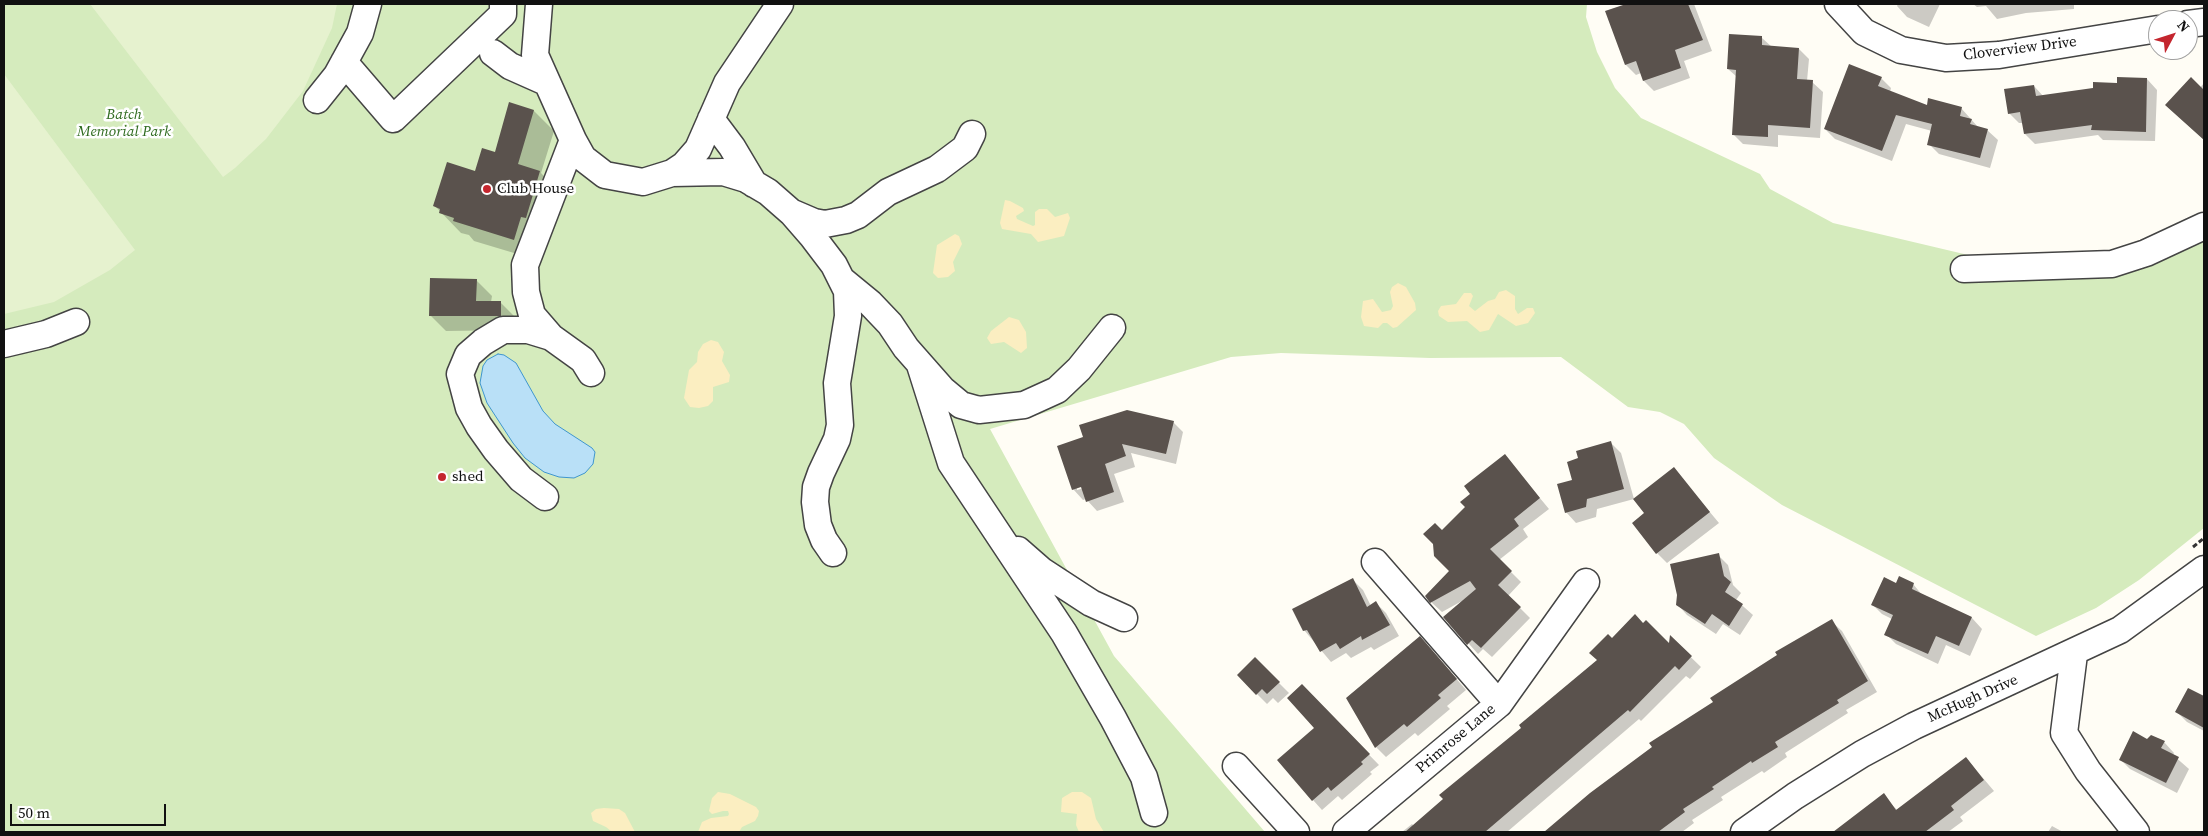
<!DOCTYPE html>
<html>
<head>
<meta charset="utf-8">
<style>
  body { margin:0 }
  #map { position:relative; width:2208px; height:836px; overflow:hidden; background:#fffdf5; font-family:"Source Serif 4",serif }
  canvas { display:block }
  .frame { position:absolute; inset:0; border:5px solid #111; pointer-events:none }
  .north { position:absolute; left:2148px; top:10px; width:50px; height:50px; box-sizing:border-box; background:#fff; border:1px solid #a0a0a0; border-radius:50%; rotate:50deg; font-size:14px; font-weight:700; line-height:20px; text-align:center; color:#111 }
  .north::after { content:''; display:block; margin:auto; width:18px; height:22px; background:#c4262e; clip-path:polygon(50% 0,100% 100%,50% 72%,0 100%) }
  .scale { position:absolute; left:10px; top:804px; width:156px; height:22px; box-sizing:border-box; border:2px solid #111; border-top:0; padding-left:6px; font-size:15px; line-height:18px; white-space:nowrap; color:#111; -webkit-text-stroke:4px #fff; paint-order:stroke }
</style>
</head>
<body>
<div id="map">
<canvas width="2208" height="836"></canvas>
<div class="frame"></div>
<div class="north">N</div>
<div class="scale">50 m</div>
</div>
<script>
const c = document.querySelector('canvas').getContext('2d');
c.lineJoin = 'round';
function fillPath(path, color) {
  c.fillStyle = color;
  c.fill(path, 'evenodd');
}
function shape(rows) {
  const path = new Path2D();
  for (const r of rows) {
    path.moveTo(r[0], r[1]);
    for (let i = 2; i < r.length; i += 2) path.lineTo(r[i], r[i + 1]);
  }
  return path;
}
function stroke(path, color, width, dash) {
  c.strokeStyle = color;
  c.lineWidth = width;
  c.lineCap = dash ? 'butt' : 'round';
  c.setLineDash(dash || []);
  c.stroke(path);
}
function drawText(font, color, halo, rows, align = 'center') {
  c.font = font + ' "Source Serif 4",serif';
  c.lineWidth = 5;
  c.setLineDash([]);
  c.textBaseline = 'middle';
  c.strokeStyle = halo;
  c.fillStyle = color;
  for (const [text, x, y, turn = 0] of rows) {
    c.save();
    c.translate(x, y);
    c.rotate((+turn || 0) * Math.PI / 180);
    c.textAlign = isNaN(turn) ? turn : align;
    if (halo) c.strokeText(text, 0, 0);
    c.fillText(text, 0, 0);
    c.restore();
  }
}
fillPath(shape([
  [4,4,1587,4,1586,17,1597,52,1615,88,1641,118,1760,174,1770,189,1833,223,2002,263,2072,265,2204,223,2204,528,2139,580,2096,608,2036,636,1782,505,1714,458,1684,424,1660,412,1628,407,1561,357,1430,358,1281,353,1231,357,990,429,1114,656,1265,832,4,832]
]), '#d5ebbd');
fillPath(shape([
  [1005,200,1010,201,1023,208,1024,211,1016,216,1017,219,1033,226,1035,225,1035,212,1039,209,1047,209,1055,217,1068,213,1070,218,1064,236,1038,242,1031,234,1002,229,1000,223],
  [955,234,959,236,962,244,953,262,955,271,948,277,938,278,933,273,937,245],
  [1398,283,1406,287,1415,303,1416,310,1397,327,1393,328,1387,323,1383,323,1378,328,1364,326,1361,317,1363,301,1373,299,1382,312,1391,310,1393,306,1390,292,1392,287],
  [1506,290,1515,296,1515,309,1518,314,1527,308,1533,308,1535,313,1528,323,1516,326,1498,314,1489,330,1480,332,1467,321,1448,322,1439,316,1438,311,1441,306,1456,304,1464,293,1471,293,1473,296,1469,306,1475,311,1488,301,1495,299,1499,292],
  [1009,317,1019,320,1026,332,1027,348,1021,353,1004,342,991,344,987,338,991,331],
  [711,340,718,342,724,352,722,361,730,375,729,382,713,387,713,401,708,406,699,408,690,407,684,398,689,370,697,362,698,352,703,344],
  [718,792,730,794,756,807,759,811,758,816,755,821,742,827,739,832,698,832,702,822,711,818,728,816,729,814,728,811,723,811,712,814,709,811,712,798],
  [1072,792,1082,792,1091,798,1096,819,1104,832,1079,832,1076,825,1077,814,1061,812,1062,798],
  [604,808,619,809,625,813,635,832,612,832,606,827,593,821,591,813,596,809]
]), '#fbeec1');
fillPath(shape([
  [90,4,337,4,332,28,303,91,266,139,235,168,223,177],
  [4,74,135,250,110,270,54,302,4,314]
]), '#e6f2cf');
const water = shape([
  [498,354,504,355,516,363,543,411,555,424,592,448,595,452,593,464,585,473,574,478,559,477,544,472,525,458,513,443,487,403,480,383,483,366,487,360,498,354]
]);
fillPath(water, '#b9e0f7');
stroke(water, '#3f96cf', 1);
fillPath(shape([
  [1630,4,1694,4,1712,51,1684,61,1690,78,1654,91,1644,81,1641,73,1636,75,1626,65,1607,12],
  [1898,4,1940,4,1929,27,1907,17,1897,6],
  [1973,4,2074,4,2074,9,2026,13,1997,19,1986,6,1977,7],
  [1762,38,1772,47,1799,49,1809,59,1807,81,1812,82,1823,92,1820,138,1778,135,1778,147,1743,144,1733,134,1737,77,1728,69],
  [1881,78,1891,88,1890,92,1928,106,1961,108,1978,127,1987,130,1998,140,1990,168,1939,154,1929,144,1932,131,1906,124,1892,161,1835,139,1825,129],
  [2147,79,2157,90,2155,141,2103,140,2098,135,2035,144,2025,134,2023,123,2019,123,2009,113,2034,86,2044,97],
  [2204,83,2204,140,2177,115],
  [510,104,534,111,554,131,541,173,559,192,534,259,474,241,469,235,461,233,435,206,495,154],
  [476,280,492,296,491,302,500,302,516,318,515,330,446,331,430,315],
  [1173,422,1183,432,1176,464,1131,453,1135,467,1114,474,1124,502,1097,511,1086,499,1083,500,1073,489,1085,438],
  [1077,487,1087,487,1077,490],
  [1610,442,1621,453,1634,499,1597,509,1596,517,1576,523,1566,512,1580,459],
  [1505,456,1549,509,1523,529,1528,537,1499,560,1521,582,1508,596,1530,618,1492,657,1483,649,1478,654,1445,617,1462,601,1442,612,1431,602,1451,571,1442,532,1466,507,1472,494],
  [1674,469,1719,523,1667,563,1657,553,1646,514],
  [1718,555,1728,565,1733,585,1741,593,1736,600,1753,615,1740,635,1723,624,1716,634,1687,615,1677,604],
  [1353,580,1363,590,1371,606,1376,603,1386,613,1399,636,1374,650,1371,647,1351,658,1346,653,1331,662,1304,630],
  [1913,584,1923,596,1972,618,1982,629,1970,656,1946,645,1938,664,1896,644,1886,634,1892,619,1882,614,1872,604],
  [1831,621,1842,631,1877,692,1846,710,1848,713,1785,753,1787,757,1764,773,1762,771,1721,797,1723,800,1692,820,1694,823,1682,832,1546,832,1591,794,1714,702],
  [1643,624,1670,645,1671,638,1701,667,1690,679,1686,676,1641,721,1639,719,1507,832,1402,832,1412,824,1414,826,1599,660,1612,640],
  [1430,648,1466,690,1447,706,1450,709,1418,736,1415,733,1386,757,1376,747,1348,698],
  [1255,659,1289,693,1278,703,1273,698,1267,704,1238,675],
  [1302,686,1379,765,1370,772,1372,774,1342,800,1338,796,1322,810,1313,800,1316,728],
  [2204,693,2204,731,2187,722,2177,712,2203,696],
  [2148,740,2164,742,2174,753,2173,755,2189,769,2177,793,2130,769,2120,759],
  [1966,758,1994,791,1960,817,1963,821,1948,832,1834,832,1883,795,1898,811],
  [2052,826,2063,832,2048,832]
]), '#0003');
fillPath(shape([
  [1626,4,1688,4,1703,40,1675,50,1681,68,1643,81,1636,61,1625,65,1605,11],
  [1729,34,1762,36,1762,45,1799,48,1797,79,1813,80,1810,128,1768,125,1768,137,1732,135,1736,70,1727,69],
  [1849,64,1882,77,1878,86,1927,105,1928,98,1962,107,1960,116,1972,119,1970,124,1988,129,1980,158,1927,145,1932,124,1896,115,1882,151,1824,129],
  [2117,77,2147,78,2146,132,2091,130,2092,125,2024,134,2020,112,2008,114,2004,89,2034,85,2036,96,2093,88,2093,82,2117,83],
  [2191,77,2204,90,2204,140,2165,105],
  [509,102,534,110,518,164,540,171,526,218,521,217,514,240,453,221,454,218,439,213,440,209,433,206,447,162,475,171,482,148,495,152],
  [430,278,477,279,476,301,501,301,501,316,429,316],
  [1127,410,1174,421,1166,454,1122,444,1126,456,1105,464,1114,492,1086,502,1081,487,1072,490,1057,446,1083,437,1079,425],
  [1611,441,1624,489,1587,499,1586,507,1565,513,1557,484,1572,480,1567,462,1578,458,1576,451],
  [1505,454,1540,498,1514,519,1519,526,1490,549,1512,571,1498,585,1521,607,1481,648,1472,640,1467,645,1443,617,1476,589,1470,581,1430,603,1425,596,1449,571,1434,556,1433,544,1423,534,1435,523,1442,530,1465,507,1460,502,1470,494,1464,486],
  [1674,467,1710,512,1656,554,1632,523,1644,513,1633,499],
  [1719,553,1724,576,1731,582,1725,592,1743,604,1729,626,1712,614,1705,624,1676,605,1677,595,1670,564],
  [1899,576,1914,583,1912,589,1972,617,1959,646,1936,636,1928,654,1884,635,1893,615,1871,605,1884,577,1896,583],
  [1353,578,1367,607,1376,601,1390,625,1362,640,1361,636,1340,649,1336,643,1320,652,1307,630,1303,631,1292,609],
  [1635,614,1643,623,1646,620,1669,643,1670,635,1692,656,1679,670,1675,666,1630,712,1628,710,1485,832,1405,832,1443,799,1439,795,1521,728,1519,725,1597,660,1589,653,1608,634,1612,638],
  [1832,619,1868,681,1837,700,1839,703,1775,742,1778,747,1752,763,1751,761,1712,787,1714,789,1683,809,1685,812,1658,832,1544,832,1590,793,1652,747,1649,743,1713,702,1710,698,1777,655,1775,652],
  [1420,636,1457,679,1438,695,1441,698,1407,727,1404,724,1375,748,1346,698],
  [1255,657,1280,682,1267,694,1262,689,1256,695,1237,675],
  [1302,684,1370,754,1361,762,1363,764,1331,791,1328,787,1312,801,1277,760,1314,728,1287,698],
  [2188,688,2204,696,2204,728,2175,712],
  [2133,731,2147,739,2151,735,2165,741,2161,748,2179,757,2166,783,2119,760],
  [1966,757,1984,780,1951,806,1954,810,1925,832,1833,832,1884,793,1896,810]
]), '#5a524d');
const minor = shape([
  [539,4,535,55,573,140,583,158,605,175,643,182,672,173,684,165,698,149,727,83,780,4],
  [1838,4,1864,32,1901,50,1946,58,1999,55,2158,29],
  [2188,24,2204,22],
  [493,53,510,66,546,82],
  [344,62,393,119,503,14,503,4],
  [317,100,337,75,360,33,368,4],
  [711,119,732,147,754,184],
  [573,140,525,265,526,292,532,315,551,337,583,360,591,373],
  [672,173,723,172,746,179,768,192,792,213,812,236,834,265,847,291,848,316,837,383,840,425,837,439,821,473,816,487,815,502,818,525,824,540,833,553],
  [793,213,814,222,825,224,846,220,858,215,888,192,937,169,965,148,972,134],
  [1964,269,2112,264,2146,253,2204,226],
  [842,280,870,303,890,324,906,348,943,390,961,405,979,410,1024,405,1057,390,1079,369,1112,328],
  [4,344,46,334,76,322],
  [920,365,951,463,1064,633,1113,718,1144,777,1154,813],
  [545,497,521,479,496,450,479,426,469,408,460,374,468,355,483,342,503,330,528,330,551,337],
  [1018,550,1042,571,1091,603,1124,618],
  [1375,562,1499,704],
  [2074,654,2064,733,2088,771,2136,832],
  [1236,766,1296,832],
  [1346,832,1499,704,1586,582],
  [1744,832,1795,796,1862,754,1914,726,2120,630,2204,569]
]);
stroke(minor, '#444', 29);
stroke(shape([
  [2193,547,2204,538]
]), '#333', 3, [5, 2.5]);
stroke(minor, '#fff', 26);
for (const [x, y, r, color] of [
  [487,189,5,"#c4262e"],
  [442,477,5,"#c4262e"]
]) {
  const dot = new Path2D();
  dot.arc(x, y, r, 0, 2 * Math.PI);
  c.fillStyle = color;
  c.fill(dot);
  stroke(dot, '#fff', 2);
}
drawText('15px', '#111', '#fff', [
  ["Cloverview Drive",2020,49,-7],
  ["McHugh Drive",1973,699,-24],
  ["Primrose Lane",1456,739,-40]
]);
drawText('italic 15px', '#2f6b1f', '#fff', [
  ["Batch",124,115],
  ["Memorial Park",124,132]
]);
drawText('15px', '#111', '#fff', [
  ["Club House",497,189],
  ["shed",452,477]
], 'left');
</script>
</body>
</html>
